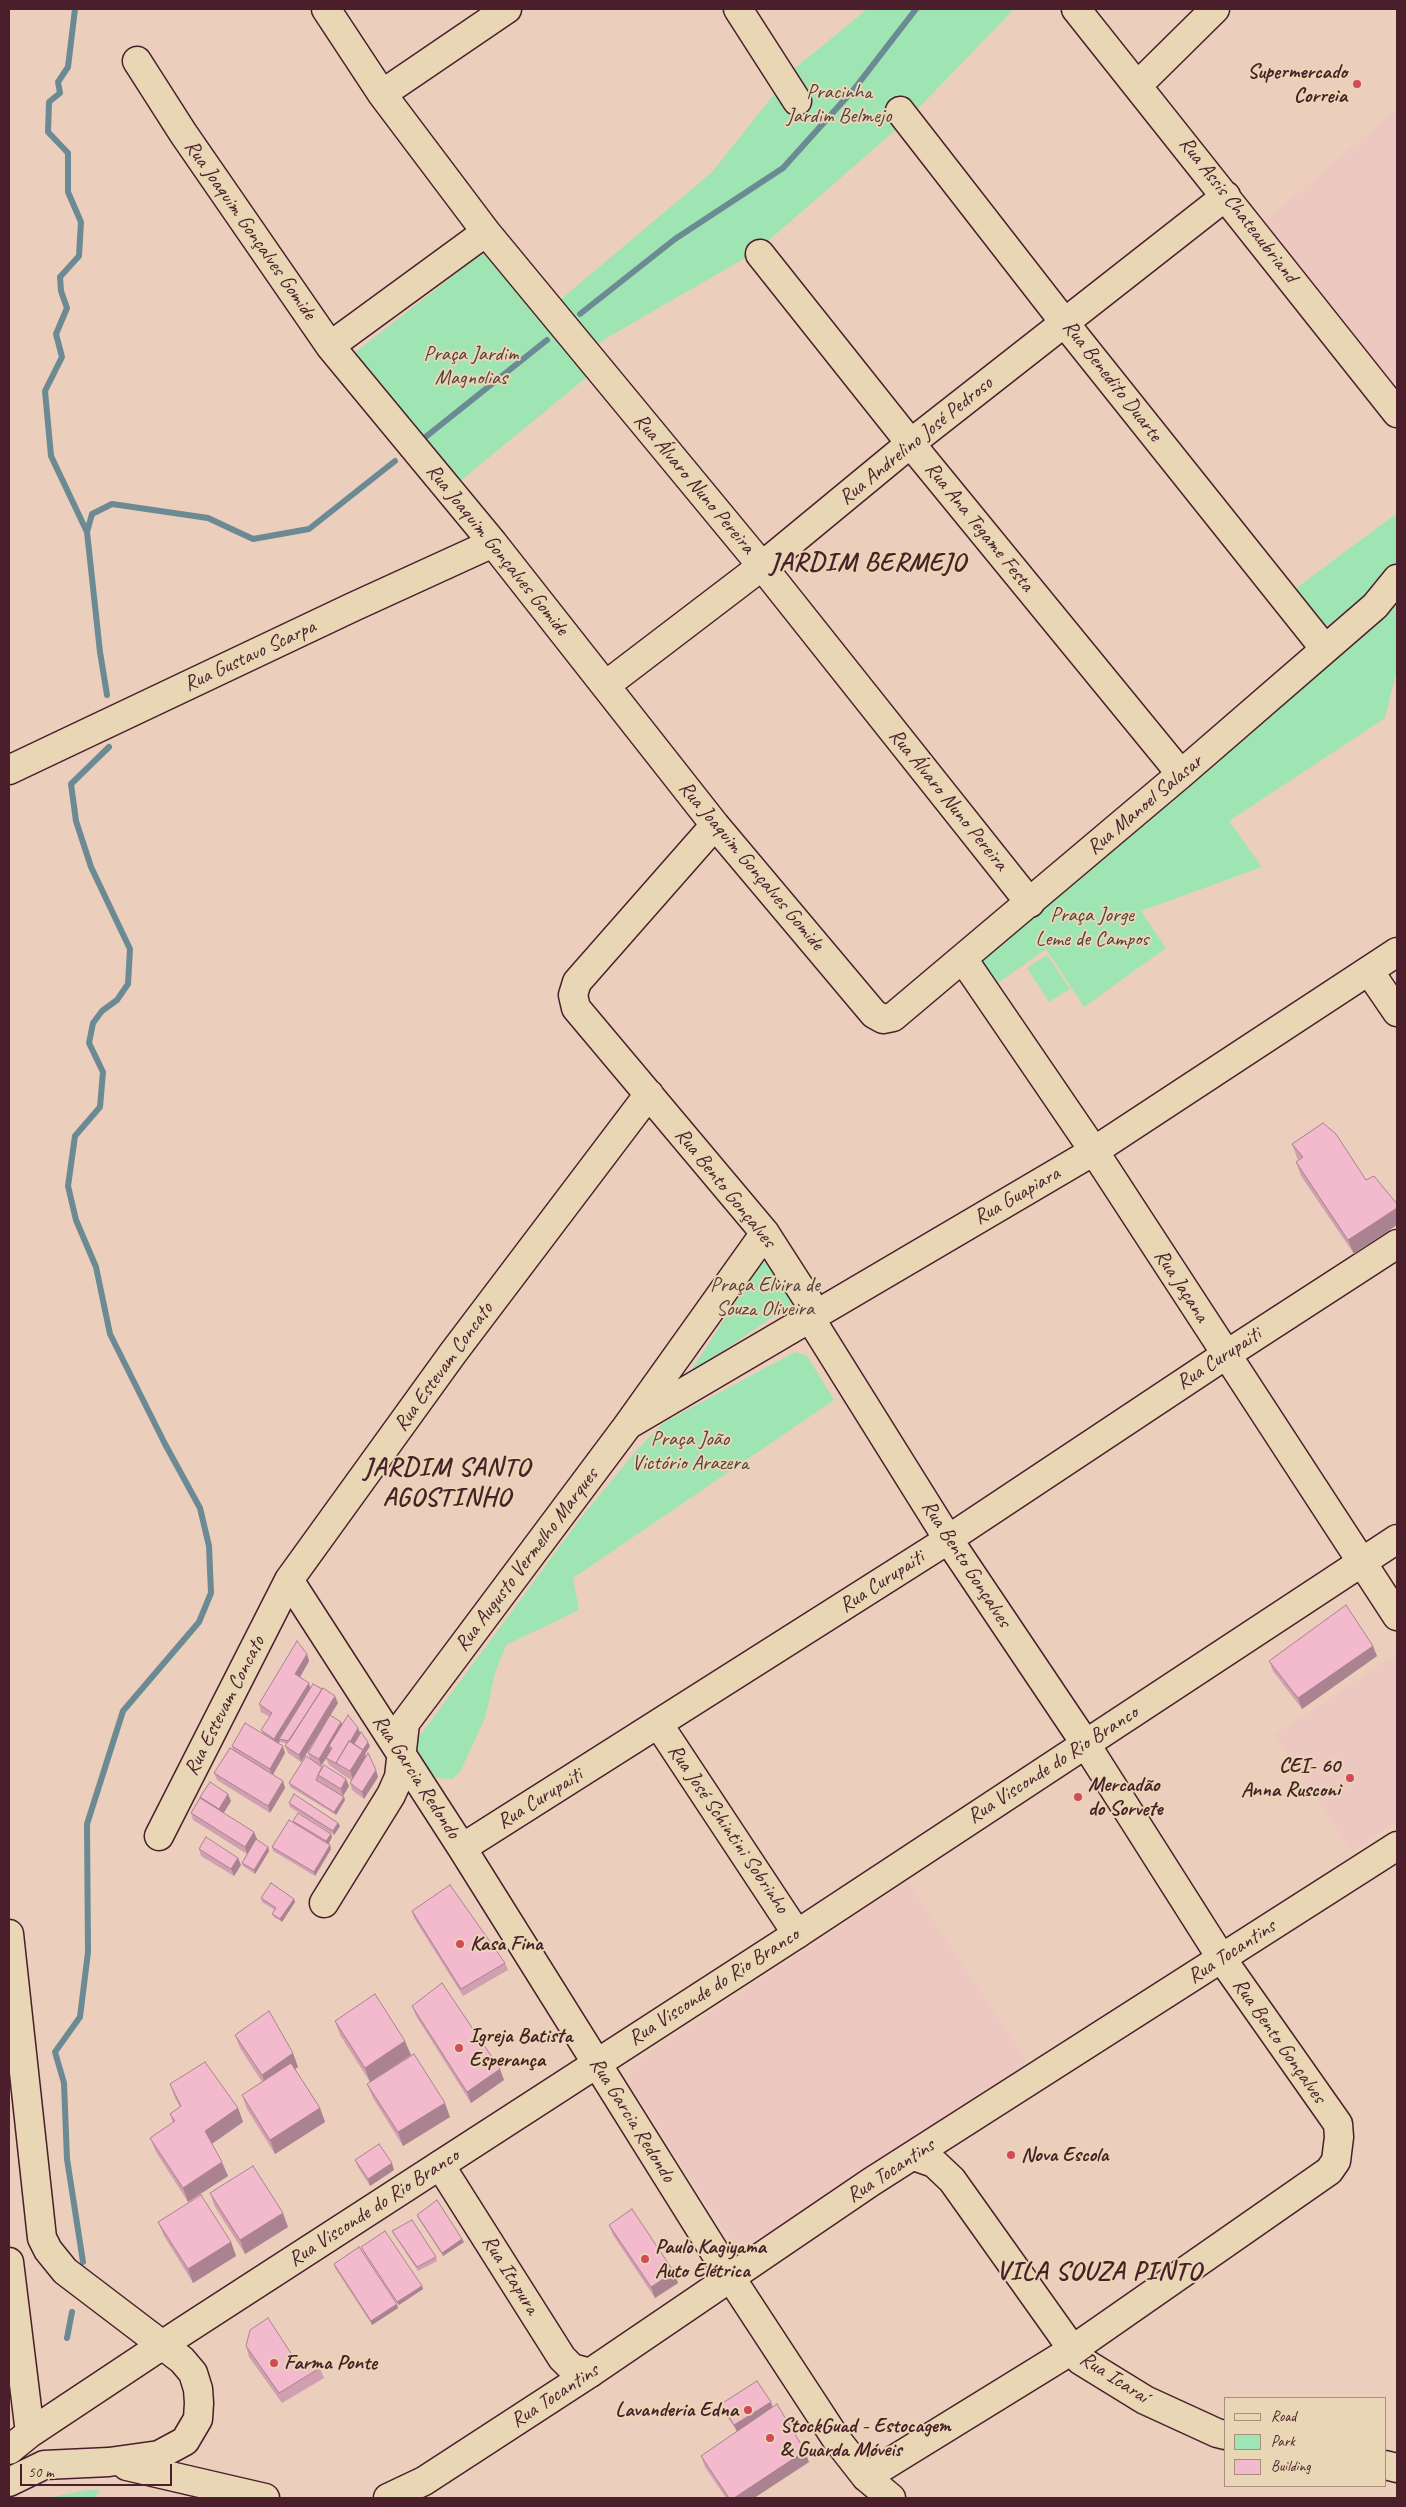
<!DOCTYPE html>
<html>
<head>
<meta charset="utf-8">
<style>
  body { margin:0 }
  #map { position:relative; width:1406px; height:2507px; overflow:hidden; background:#ebcebc; font-family:Caveat,sans-serif }
  canvas { display:block }
  .frame { position:absolute; inset:0; border:10px solid #4a1f2b; pointer-events:none }
  .legend { position:absolute; left:1224px; top:2397px; width:162px; height:90px; box-sizing:border-box; background:#e8d6b4; border:1px solid #a98d7d; margin:0; padding:6px 9px; list-style:none; font-size:15px; color:#4a1f2b }
  .legend li { display:flex; align-items:center; gap:10px; height:25px }
  .legend b { width:25px; border:1px solid #a98d7d }
  .scale { position:absolute; left:20px; top:2464px; width:152px; height:22px; box-sizing:border-box; border:2px solid #4a1f2b; border-top:0; padding-left:6px; font-size:15px; line-height:18px; white-space:nowrap; color:#4a1f2b; -webkit-text-stroke:4px #e8d6b4; paint-order:stroke }
</style>
</head>
<body>
<div id="map">
<canvas width="1406" height="2507"></canvas>
<div class="frame"></div>
<ul class="legend">
<li><b style="height:6px;background:#e8d6b4"></b>Road</li>
<li><b style="height:14px;background:#9ee5b3"></b>Park</li>
<li><b style="height:14px;background:#f3bacd"></b>Building</li>
</ul>
<div class="scale">50 m</div>
</div>
<script>
const c = document.querySelector('canvas').getContext('2d');
c.lineJoin = 'round';
function fillPath(path, color) {
  c.fillStyle = color;
  c.fill(path, 'evenodd');
}
function shape(rows) {
  const path = new Path2D();
  for (const r of rows) {
    path.moveTo(r[0], r[1]);
    for (let i = 2; i < r.length; i += 2) path.lineTo(r[i], r[i + 1]);
  }
  return path;
}
function stroke(path, color, width, dash) {
  c.strokeStyle = color;
  c.lineWidth = width;
  c.lineCap = dash ? 'butt' : 'round';
  c.setLineDash(dash || []);
  c.stroke(path);
}
function drawText(font, color, halo, rows, align = 'center') {
  c.font = font + ' Caveat,sans-serif';
  c.lineWidth = 4;
  c.setLineDash([]);
  c.textBaseline = 'middle';
  c.strokeStyle = halo;
  c.fillStyle = color;
  for (const [text, x, y, turn = 0] of rows) {
    c.save();
    c.translate(x, y);
    c.rotate((+turn || 0) * Math.PI / 180);
    c.textAlign = isNaN(turn) ? turn : align;
    if (halo) c.strokeText(text, 0, 0);
    c.fillText(text, 0, 0);
    c.restore();
  }
}
fillPath(shape([
  [1397,109,1397,394,1263,223],
  [1397,1654,1397,1822,1351,1852,1275,1735],
  [907,1882,1026,2058,1020,2073,751,2244,733,2245,629,2083,633,2064]
]), '#edc8c1');
fillPath(shape([
  [864,9,1014,9,906,121,754,253,591,347,553,306,712,172,795,68,865,11],
  [486,250,588,376,453,487,353,354],
  [1397,513,1397,568,1330,634,1295,589],
  [1397,588,1397,669,1385,718,1229,821,1262,867,1141,911,1166,948,1084,1007,1046,949,992,987,982,966,985,953],
  [1047,955,1070,989,1049,1002,1027,968],
  [762,1262,769,1265,791,1295,793,1303,688,1375],
  [795,1352,807,1356,834,1400,573,1578,579,1610,506,1645,495,1673,485,1718,460,1772,452,1779,436,1778,418,1756,416,1741,580,1519,636,1451,663,1423],
  [88,2490,100,2490,95,2498,47,2498]
]), '#9ee5b3');
stroke(shape([
  [75,9,68,67,58,82,60,93,49,102,48,132,68,153,68,192,81,222,79,256,60,277,61,291,67,308,56,334,62,357,45,391,51,456,87,532,100,652,107,695],
  [580,314,675,239,783,168,855,88,916,9],
  [423,439,547,340],
  [87,532,92,514,112,504,208,518,253,539,309,529,395,461],
  [83,2262,67,2159,64,2083,55,2052,80,2017,88,1952,87,1824,123,1711,199,1622,211,1593,209,1546,200,1508,165,1444,110,1334,96,1267,76,1220,68,1186,75,1136,100,1107,103,1072,89,1043,93,1023,102,1011,117,1000,128,984,130,949,91,867,76,821,71,784,109,747],
  [67,2338,72,2312]
]), '#6b8a93', 6);
const minor = shape([
  [326,9,382,94,486,232,330,346],
  [738,9,797,101],
  [1076,9,1397,413],
  [137,61,183,133,330,346,493,543,715,825,874,1014,883,1019,893,1017,1181,774,1375,606,1397,579],
  [1138,85,1215,9],
  [382,94,507,9],
  [900,111,1075,336,1325,649],
  [486,232,762,566,1030,903],
  [760,254,919,454,1181,774],
  [606,685,762,566,911,443,1226,196],
  [9,770,353,607,493,543],
  [715,825,577,982,573,995,576,1008,765,1233,808,1300,810,1318,948,1539,1085,1743,1222,1959,1338,2124,1339,2137,1336,2161,1329,2171,1072,2350,866,2477],
  [963,959,1094,1151,1397,1616],
  [1369,971,1397,1012],
  [628,1425,1094,1151,1397,952],
  [289,1580,462,1848,731,2278,837,2440,866,2477,891,2498],
  [659,1725,797,1934],
  [159,1836,289,1580,453,1353,649,1094],
  [462,1848,935,1548,1215,1362,1397,1244],
  [324,1903,391,1795,399,1777,405,1723,628,1425,765,1233],
  [914,2156,934,2163,952,2180,1080,2360,1145,2400,1217,2433,1225,2435],
  [440,2165,562,2358,572,2368,590,2373],
  [1385,2465,1397,2468]
]);
const major = shape([
  [9,1934,42,2238,48,2250,65,2271,182,2360,193,2373,198,2389,199,2403,198,2419,185,2441,159,2455,109,2462,44,2465,9,2482],
  [9,2262,30,2433],
  [9,2450,30,2433,182,2332,797,1934,1397,1539],
  [127,2466,265,2498],
  [388,2498,424,2481,590,2373,871,2182,1397,1846]
]);
stroke(minor, '#4a1f2b', 31);
stroke(major, '#4a1f2b', 31);
stroke(minor, '#e8d6b4', 28);
stroke(major, '#e8d6b4', 28);
fillPath(shape([
  [1323,1123,1354,1254,1301,1176,1296,1162,1299,1160,1297,1158,1292,1144],
  [307,1654,309,1661,300,1677,310,1688,338,1703,301,1762,288,1753,285,1746,287,1744,281,1742,280,1741,278,1744,285,1753,273,1775,285,1788,270,1813,217,1780,214,1773,233,1750,232,1746,263,1734,261,1730,270,1717,261,1712,259,1704],
  [1377,1656,1302,1709,1273,1671,1269,1661],
  [341,1722,342,1724,358,1728,360,1733,370,1746,365,1754,366,1756,378,1777,364,1799,352,1790,350,1783,351,1780,340,1773,339,1772,329,1765,326,1758,331,1751,321,1766,349,1786,343,1796,320,1782,320,1780,319,1781,344,1797,345,1800,336,1815,290,1787,289,1783,310,1759,308,1753],
  [200,1797,231,1801,223,1813,257,1839,254,1843,268,1847,269,1851,255,1874,243,1866,242,1863,247,1854,193,1820,191,1813,201,1799],
  [289,1803,338,1823,340,1826,334,1835,290,1807],
  [293,1821,331,1834,332,1837,328,1844,330,1845,331,1849,315,1876,273,1851,272,1847,294,1823],
  [199,1849,238,1858,241,1865,234,1876,201,1856],
  [261,1898,294,1899,295,1902,282,1922,274,1917,272,1914,275,1910,262,1902],
  [412,1911,505,1963,508,1970,463,1996,414,1918],
  [412,2006,504,2080,471,2103,416,2016],
  [335,2021,411,2055,370,2082,340,2035],
  [235,2035,298,2067,295,2069,320,2108,325,2122,275,2154,247,2109,242,2095,262,2082,240,2048],
  [170,2084,238,2108,243,2122,212,2144,228,2176,188,2202,156,2152,150,2138,173,2123,170,2114,180,2107,175,2098],
  [367,2084,450,2117,403,2146,373,2098],
  [355,2160,394,2170,370,2186,358,2167],
  [210,2193,288,2227,245,2254,215,2207],
  [417,2215,462,2239,464,2242,443,2256,418,2218],
  [158,2222,231,2242,236,2256,193,2283,164,2236],
  [609,2225,678,2283,655,2298,613,2235],
  [392,2231,436,2257,437,2261,418,2271,394,2235],
  [361,2247,422,2286,423,2289,399,2305,362,2250],
  [334,2264,398,2308,372,2325,335,2268],
  [246,2346,300,2367,320,2368,324,2378,282,2403,249,2357],
  [771,2402,772,2407,809,2462,754,2498,726,2498,705,2467,701,2456,737,2431,723,2411,721,2404]
]), '#d1a0b0');
fillPath(shape([
  [1397,1208,1397,1225,1354,1254,1348,1240],
  [1373,1646,1377,1656,1302,1709,1298,1698],
  [307,1654,309,1661,298,1681,295,1674],
  [309,1683,311,1690,279,1739,280,1741,277,1746,274,1739],
  [335,1696,338,1703,301,1762,299,1755],
  [341,1722,344,1729,329,1746,331,1751,321,1766,319,1759],
  [358,1728,361,1735,337,1764],
  [368,1742,370,1746,365,1754,367,1760,354,1782,350,1771],
  [283,1746,285,1753,272,1776,270,1769],
  [376,1770,378,1777,364,1799,362,1792],
  [346,1779,349,1786,343,1796,341,1789],
  [283,1781,285,1788,270,1813,268,1806],
  [228,1794,231,1801,222,1816,219,1809],
  [344,1797,345,1800,336,1815,334,1812],
  [338,1823,340,1826,334,1835,333,1831],
  [254,1832,257,1839,247,1854,245,1847],
  [331,1834,332,1837,328,1845,326,1841],
  [330,1845,331,1849,315,1876,314,1872],
  [268,1847,269,1851,255,1874,254,1870],
  [238,1858,241,1865,234,1876,231,1869],
  [294,1899,295,1902,282,1922,280,1919],
  [405,2041,411,2055,370,2082,365,2068],
  [293,2053,298,2067,267,2089,262,2075],
  [500,2069,504,2080,471,2103,467,2092],
  [445,2103,450,2117,403,2146,398,2132],
  [238,2108,243,2122,210,2145,205,2131],
  [320,2108,325,2122,275,2154,270,2140],
  [222,2162,228,2176,188,2202,183,2188],
  [392,2163,394,2170,370,2186,368,2179],
  [283,2213,288,2227,245,2254,240,2240],
  [462,2239,464,2242,443,2256,442,2253],
  [231,2242,236,2256,193,2283,188,2269],
  [674,2272,678,2283,655,2298,651,2287],
  [422,2286,423,2289,399,2305,397,2302],
  [397,2304,398,2308,372,2325,371,2321],
  [771,2402,773,2409,737,2432,734,2425],
  [805,2451,809,2462,754,2498,734,2498]
]), '#aa8290');
const building = shape([
  [1323,1123,1336,1134,1366,1180,1374,1176,1397,1204,1397,1208,1348,1240,1296,1162,1303,1157,1292,1144,1323,1123],
  [1346,1605,1373,1646,1298,1698,1269,1661,1346,1605],
  [297,1641,307,1654,295,1674,309,1683,274,1739,261,1730,272,1713,259,1704,297,1641],
  [313,1684,322,1689,289,1741,279,1739,313,1684],
  [323,1688,335,1696,299,1755,285,1746,323,1688],
  [330,1715,341,1722,319,1759,308,1753,330,1715],
  [348,1715,358,1728,350,1742,349,1741,336,1763,337,1764,326,1758,332,1748,329,1746,348,1715],
  [245,1723,283,1746,270,1769,232,1746,245,1723],
  [361,1732,368,1742,363,1750,354,1744,361,1732],
  [349,1741,363,1750,350,1771,336,1763,349,1741],
  [230,1748,283,1781,268,1806,214,1773,230,1748],
  [368,1753,376,1770,362,1792,350,1783,368,1753],
  [306,1756,322,1767,318,1775,318,1776,316,1780,344,1797,334,1812,289,1783,306,1756],
  [324,1765,346,1779,341,1789,318,1775,324,1765],
  [210,1782,228,1794,219,1809,200,1797,210,1782],
  [294,1794,338,1823,333,1831,289,1803,294,1794],
  [200,1798,254,1832,245,1847,191,1813,200,1798],
  [298,1813,331,1834,326,1841,293,1821,298,1813],
  [289,1820,330,1845,314,1872,272,1847,289,1820],
  [206,1837,238,1858,231,1869,199,1849,206,1837],
  [256,1839,268,1847,254,1870,242,1863,256,1839],
  [271,1883,294,1899,280,1919,272,1914,276,1908,261,1898,271,1883],
  [450,1885,505,1963,461,1989,412,1911,450,1885],
  [442,1983,500,2069,467,2092,412,2006,442,1983],
  [375,1994,405,2041,365,2068,335,2021,375,1994],
  [269,2011,293,2053,262,2075,235,2035,269,2011],
  [414,2054,445,2103,398,2132,367,2084,414,2054],
  [205,2062,238,2108,205,2131,222,2162,183,2188,150,2138,175,2121,170,2114,181,2106,170,2084,205,2062],
  [291,2063,320,2108,270,2140,242,2095,291,2063],
  [379,2144,392,2163,368,2179,355,2160,379,2144],
  [253,2166,283,2213,240,2240,210,2193,253,2166],
  [201,2195,231,2242,188,2269,158,2222,201,2195],
  [437,2200,462,2239,442,2253,417,2215,437,2200],
  [632,2209,674,2272,651,2287,609,2225,632,2209],
  [412,2220,436,2257,417,2267,392,2231,412,2220],
  [385,2231,422,2286,397,2302,361,2247,385,2231],
  [359,2247,397,2304,371,2321,334,2264,359,2247],
  [268,2318,300,2367,314,2359,320,2368,279,2393,246,2346,250,2330,268,2318],
  [757,2381,771,2402,734,2425,721,2404,757,2381],
  [777,2404,805,2451,734,2498,729,2498,701,2456,777,2404]
]);
fillPath(building, '#f3bacd');
stroke(building, '#aa8290', 1);
for (const [x, y, r, color] of [
  [1357,84,5,"#d1495b"],
  [1350,1778,5,"#d1495b"],
  [1078,1797,5,"#d1495b"],
  [460,1944,5,"#d1495b"],
  [459,2048,5,"#d1495b"],
  [1011,2155,5,"#d1495b"],
  [645,2259,5,"#d1495b"],
  [274,2363,5,"#d1495b"],
  [748,2410,5,"#d1495b"],
  [770,2438,5,"#d1495b"]
]) {
  const dot = new Path2D();
  dot.arc(x, y, r, 0, 2 * Math.PI);
  c.fillStyle = color;
  c.fill(dot);
  stroke(dot, '#e8d6b4', 2);
}
drawText('bold 21px', '#4a1f2b', '#e8d6b4', [
  ["Supermercado",1347,72,"right"],
  ["Correia",1347,96,"right"],
  ["CEI- 60",1340,1766,"right"],
  ["Anna Rusconi",1340,1790,"right"],
  ["Mercadão",1088,1785],
  ["do Sorvete",1088,1809],
  ["Kasa Fina",470,1944],
  ["Igreja Batista",469,2036],
  ["Esperança",469,2060],
  ["Nova Escola",1021,2155],
  ["Paulo Kagiyama",655,2247],
  ["Auto Elétrica",655,2271],
  ["Farma Ponte",284,2363],
  ["Lavanderia Edna",738,2410,"right"],
  ["StockGuad - Estocagem",780,2426],
  ["& Guarda Móveis",780,2450]
], 'left');
drawText('21px', '#573d3f', '#e8d6b4', [
  ["Pracinha",839,92],
  ["Jardim Belmejo",839,116],
  ["Praça Jardim",471,354],
  ["Magnolias",471,378],
  ["Praça Jorge",1092,915],
  ["Leme de Campos",1092,939],
  ["Praça Elvira de",765,1285],
  ["Souza Oliveira",765,1309],
  ["Praça João",690,1439],
  ["Victório Arazera",690,1463]
]);
drawText('21px', '#4a1f2b', '#e8d6b4', [
  ["Rua Assis Chateaubriand",1238,210,52],
  ["Rua Joaquim Gonçalves Gomide",250,230,55],
  ["Rua Benedito Duarte",1112,381,52],
  ["Rua Andrelino José Pedroso",916,441,-39],
  ["Rua Álvaro Nuno Pereira",694,484,50],
  ["Rua Ana Tegame Festa",979,527,51],
  ["Rua Joaquim Gonçalves Gomide",497,550,51],
  ["Rua Gustavo Scarpa",250,656,-25],
  ["Rua Álvaro Nuno Pereira",948,800,51],
  ["Rua Manoel Salasar",1145,805,-40],
  ["Rua Joaquim Gonçalves Gomide",751,866,50],
  ["Rua Bento Gonçalves",725,1188,51],
  ["Rua Guapiara",1017,1196,-30],
  ["Rua Jaçana",1181,1286,57],
  ["Rua Curupaiti",1219,1359,-33],
  ["Rua Estevam Concato",444,1367,-54],
  ["Rua Augusto Vermelho Marques",527,1560,-53],
  ["Rua Bento Gonçalves",966,1564,57],
  ["Rua Curupaiti",882,1582,-33],
  ["Rua Estevam Concato",225,1706,-63],
  ["Rua Visconde do Rio Branco",1053,1765,-33],
  ["Rua Garcia Redondo",416,1777,57],
  ["Rua Curupaiti",540,1799,-32],
  ["Rua José Schintini Sobrinho",728,1829,56],
  ["Rua Tocantins",1232,1952,-33],
  ["Rua Visconde do Rio Branco",714,1987,-33],
  ["Rua Bento Gonçalves",1279,2041,55],
  ["Rua Garcia Redondo",632,2120,58],
  ["Rua Tocantins",891,2171,-33],
  ["Rua Visconde do Rio Branco",374,2208,-33],
  ["Rua Itapura",510,2275,58],
  ["Rua Icaraí",1114,2378,33],
  ["Rua Tocantins",555,2396,-33]
]);
c.letterSpacing = '1px';
drawText('bold 26px', '#4a1f2b', '#e8d6b4', [
  ["JARDIM BERMEJO",868,563],
  ["JARDIM SANTO",447,1468],
  ["AGOSTINHO",447,1498],
  ["VILA SOUZA PINTO",1099,2272]
]);
c.letterSpacing = '0px';
</script>
</body>
</html>
